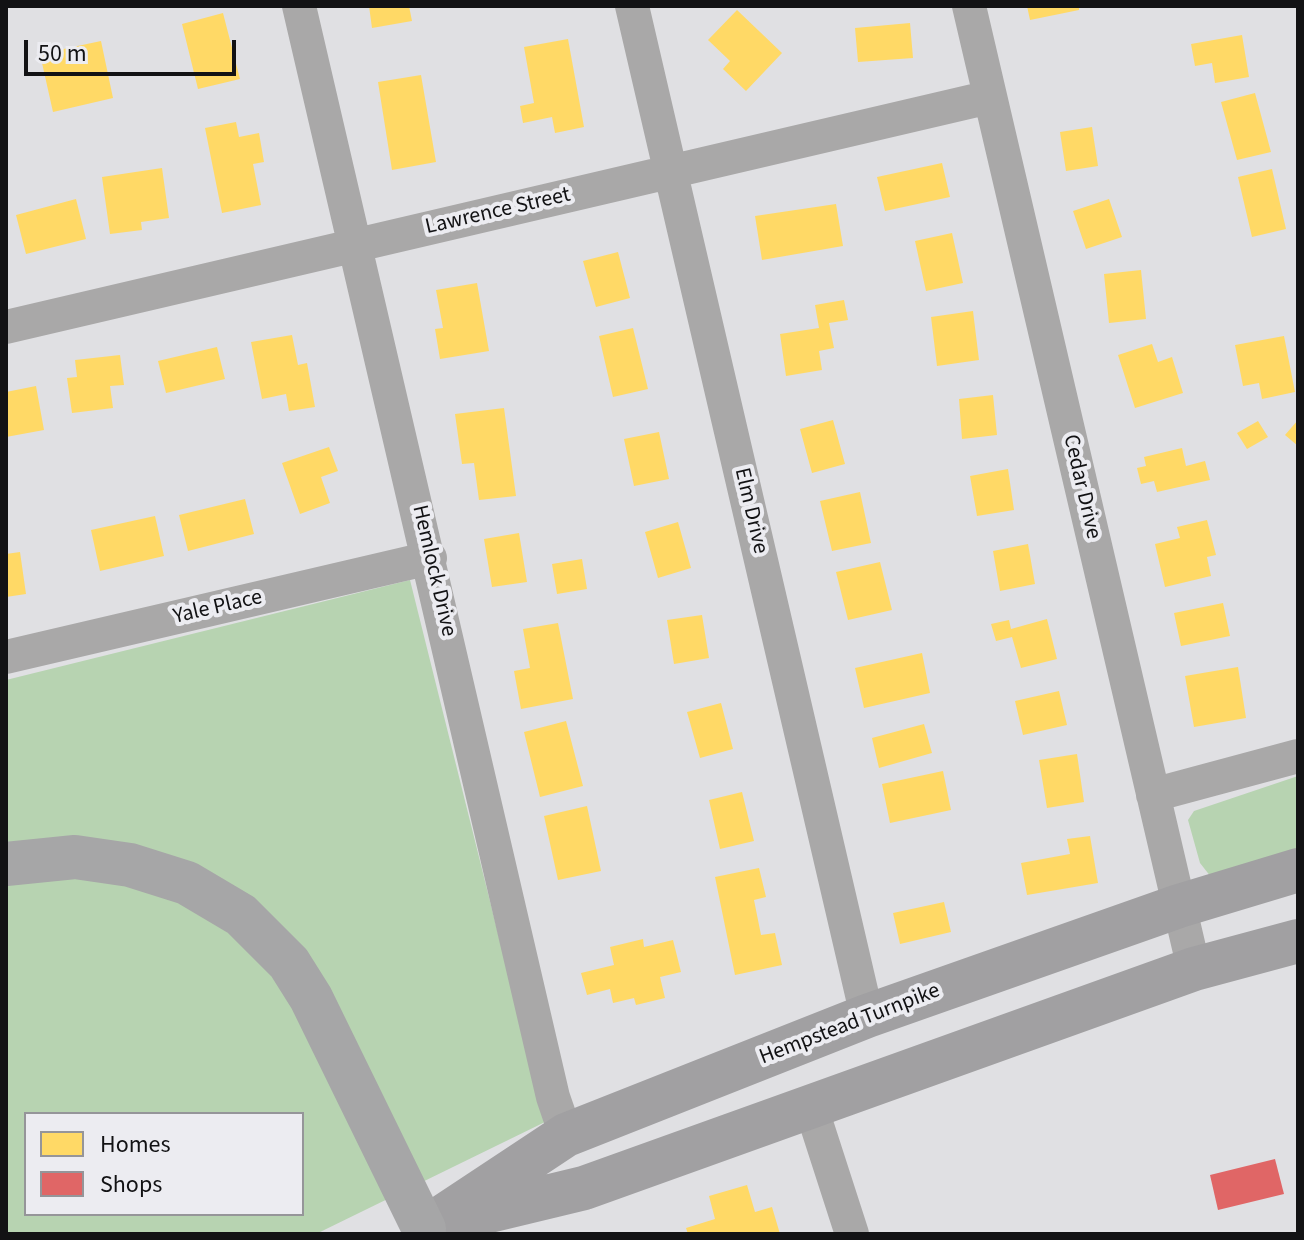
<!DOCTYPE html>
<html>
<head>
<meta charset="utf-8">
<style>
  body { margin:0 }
  #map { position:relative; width:1304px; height:1240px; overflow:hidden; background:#e0e0e3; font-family:"Source Sans 3",sans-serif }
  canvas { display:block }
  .frame { position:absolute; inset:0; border:8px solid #121214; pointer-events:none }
  .legend { position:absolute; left:24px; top:1112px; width:280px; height:104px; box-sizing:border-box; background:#ececf1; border:2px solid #959599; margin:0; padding:10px 14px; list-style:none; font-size:24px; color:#121214 }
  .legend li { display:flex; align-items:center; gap:16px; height:40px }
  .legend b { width:40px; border:2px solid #959599 }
  .scale { position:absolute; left:24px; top:40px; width:212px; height:36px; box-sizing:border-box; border:4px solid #121214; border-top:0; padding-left:10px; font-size:24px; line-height:28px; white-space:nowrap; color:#121214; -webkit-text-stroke:6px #ececf1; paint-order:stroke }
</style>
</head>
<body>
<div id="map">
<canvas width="1304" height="1240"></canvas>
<div class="frame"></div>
<ul class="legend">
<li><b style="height:22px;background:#ffd966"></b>Homes</li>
<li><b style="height:22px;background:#e06666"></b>Shops</li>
</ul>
<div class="scale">50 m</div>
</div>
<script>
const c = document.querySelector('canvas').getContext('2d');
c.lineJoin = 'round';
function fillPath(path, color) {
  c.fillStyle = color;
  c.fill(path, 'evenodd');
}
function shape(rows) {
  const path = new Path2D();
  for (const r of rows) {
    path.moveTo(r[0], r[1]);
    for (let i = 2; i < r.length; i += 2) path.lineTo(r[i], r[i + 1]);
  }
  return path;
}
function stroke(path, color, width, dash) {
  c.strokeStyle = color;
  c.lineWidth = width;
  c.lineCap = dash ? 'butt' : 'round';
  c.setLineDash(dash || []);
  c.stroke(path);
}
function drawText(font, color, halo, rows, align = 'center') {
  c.font = font + ' "Source Sans 3",sans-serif';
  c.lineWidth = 8;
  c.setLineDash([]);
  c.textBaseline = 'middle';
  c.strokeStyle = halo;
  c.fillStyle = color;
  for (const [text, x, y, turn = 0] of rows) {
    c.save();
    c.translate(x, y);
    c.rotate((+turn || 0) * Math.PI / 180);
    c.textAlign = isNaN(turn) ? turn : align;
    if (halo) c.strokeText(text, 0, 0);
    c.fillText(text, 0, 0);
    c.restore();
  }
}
fillPath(shape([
  [410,580,545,1122,316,1234,6,1234,6,680],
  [26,1114,302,1114,302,1214,26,1214],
  [1298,776,1298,856,1211,877,1200,863,1188,820,1194,811]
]), '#b7d3b1');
fillPath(shape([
  [369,6,409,6,412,21,372,28],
  [1027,6,1079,6,1079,10,1030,20],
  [737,10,782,53,746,91,723,69,730,61,708,40],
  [223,13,240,79,198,89,182,24],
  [910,23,913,58,858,62,855,28],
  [1242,35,1249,77,1215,83,1212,63,1195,66,1191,44],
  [568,39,584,127,555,133,552,117,523,123,520,106,534,103,524,47],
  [101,41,113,98,53,112,40,54],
  [421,75,436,162,392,170,378,82],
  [1255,93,1271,152,1237,160,1221,102],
  [236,122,239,137,259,133,264,162,253,164,261,205,222,213,205,128],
  [1092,127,1098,166,1066,171,1060,132],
  [942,163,950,197,885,211,877,177],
  [162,168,169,218,141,222,142,230,110,234,102,177],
  [1272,169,1286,229,1252,237,1238,177],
  [76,199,86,239,26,254,16,215],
  [1109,199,1122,237,1086,249,1073,211],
  [836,204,843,246,762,260,755,216],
  [952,233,963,283,926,291,915,241],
  [618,252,630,298,596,307,583,261],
  [1141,270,1146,319,1109,323,1104,274],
  [477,283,489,351,440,359,435,329,443,328,436,290],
  [844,300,848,320,829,323,834,348,819,351,822,370,786,376,780,334,819,328,815,305],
  [973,311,979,360,937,366,931,317],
  [633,328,648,389,613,397,599,336],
  [292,335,298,365,307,363,315,407,289,411,286,394,262,399,251,342],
  [1284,336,1295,392,1262,399,1259,383,1243,386,1235,345],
  [1152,344,1158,362,1172,357,1183,393,1135,408,1118,355],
  [217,347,225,379,166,393,158,361],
  [120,355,124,385,110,386,113,408,72,413,67,378,77,377,75,360],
  [36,386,44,430,6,437,6,392],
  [993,395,997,435,962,439,959,399],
  [504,408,516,496,479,500,474,463,462,464,455,414],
  [833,420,845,464,812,473,800,429],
  [1298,420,1298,446,1285,435],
  [1258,421,1268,437,1247,449,1237,433],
  [659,432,669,479,634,486,624,439],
  [329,447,338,471,321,477,330,503,300,514,282,463],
  [1182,448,1186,466,1205,461,1210,480,1157,492,1154,481,1141,484,1137,468,1146,466,1144,457],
  [1008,469,1014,510,977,516,970,476],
  [860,492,871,543,832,551,820,501],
  [245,499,254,534,188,551,179,515],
  [155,516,164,556,100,571,91,530],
  [1207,520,1216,555,1207,557,1211,576,1165,587,1155,544,1180,538,1177,527],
  [678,522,691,568,658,578,645,532],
  [519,533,527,582,492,587,484,539],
  [1028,544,1035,584,1000,591,993,551],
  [20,552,26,594,6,597,6,554],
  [582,559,587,589,557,594,552,564],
  [880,562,892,610,848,620,836,572],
  [1223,603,1230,636,1181,646,1174,613],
  [702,615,709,658,674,664,667,620],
  [1047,619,1057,659,1021,668,1012,637,996,641,991,624,1009,620,1011,629],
  [558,623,573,699,521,709,514,671,530,668,523,629],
  [922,653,930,693,864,708,855,668],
  [1238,667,1246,718,1194,727,1185,676],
  [1059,691,1067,725,1023,735,1015,701],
  [721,703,733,749,700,758,687,712],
  [566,721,583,786,540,797,524,732],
  [924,724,932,753,879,768,872,738],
  [1077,754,1084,802,1047,808,1039,760],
  [943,771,951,810,890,823,882,784],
  [742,792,754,841,720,849,709,800],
  [587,806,601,871,558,880,544,816],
  [1090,836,1098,883,1027,895,1021,863,1070,854,1067,839],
  [759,868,766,897,754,900,761,935,775,933,782,965,735,975,715,877],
  [944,902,951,932,900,944,893,913],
  [643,939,644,947,673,940,681,972,660,977,665,998,636,1005,634,998,613,1003,610,989,587,995,581,973,614,965,610,947],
  [747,1185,755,1212,772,1207,780,1234,688,1234,686,1228,715,1219,709,1196]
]), '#ffd966');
fillPath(shape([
  [1275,1159,1284,1194,1218,1210,1210,1175]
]), '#e06666');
stroke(shape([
  [299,6,553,1097,566,1135],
  [632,6,867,1016],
  [969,6,1194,969],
  [6,327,990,97],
  [6,657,430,558],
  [1153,795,1298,756],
  [810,1104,852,1234]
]), '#a9a8a8', 34);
stroke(shape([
  [456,1219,584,1188,1194,969,1298,941],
  [424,1229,566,1135,867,1016,1179,906,1298,870]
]), '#a1a0a2', 44);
stroke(shape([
  [6,864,75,857,130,865,187,883,241,915,289,963,311,998,424,1229]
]), '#a6a6a7', 44);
drawText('22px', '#121214', '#ececf1', [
  ["Lawrence Street",498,212,-13],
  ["Cedar Drive",1081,487,77],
  ["Elm Drive",750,511,77],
  ["Hemlock Drive",433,571,77],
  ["Yale Place",218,608,-13],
  ["Hempstead Turnpike",850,1025,-21]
]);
</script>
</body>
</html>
